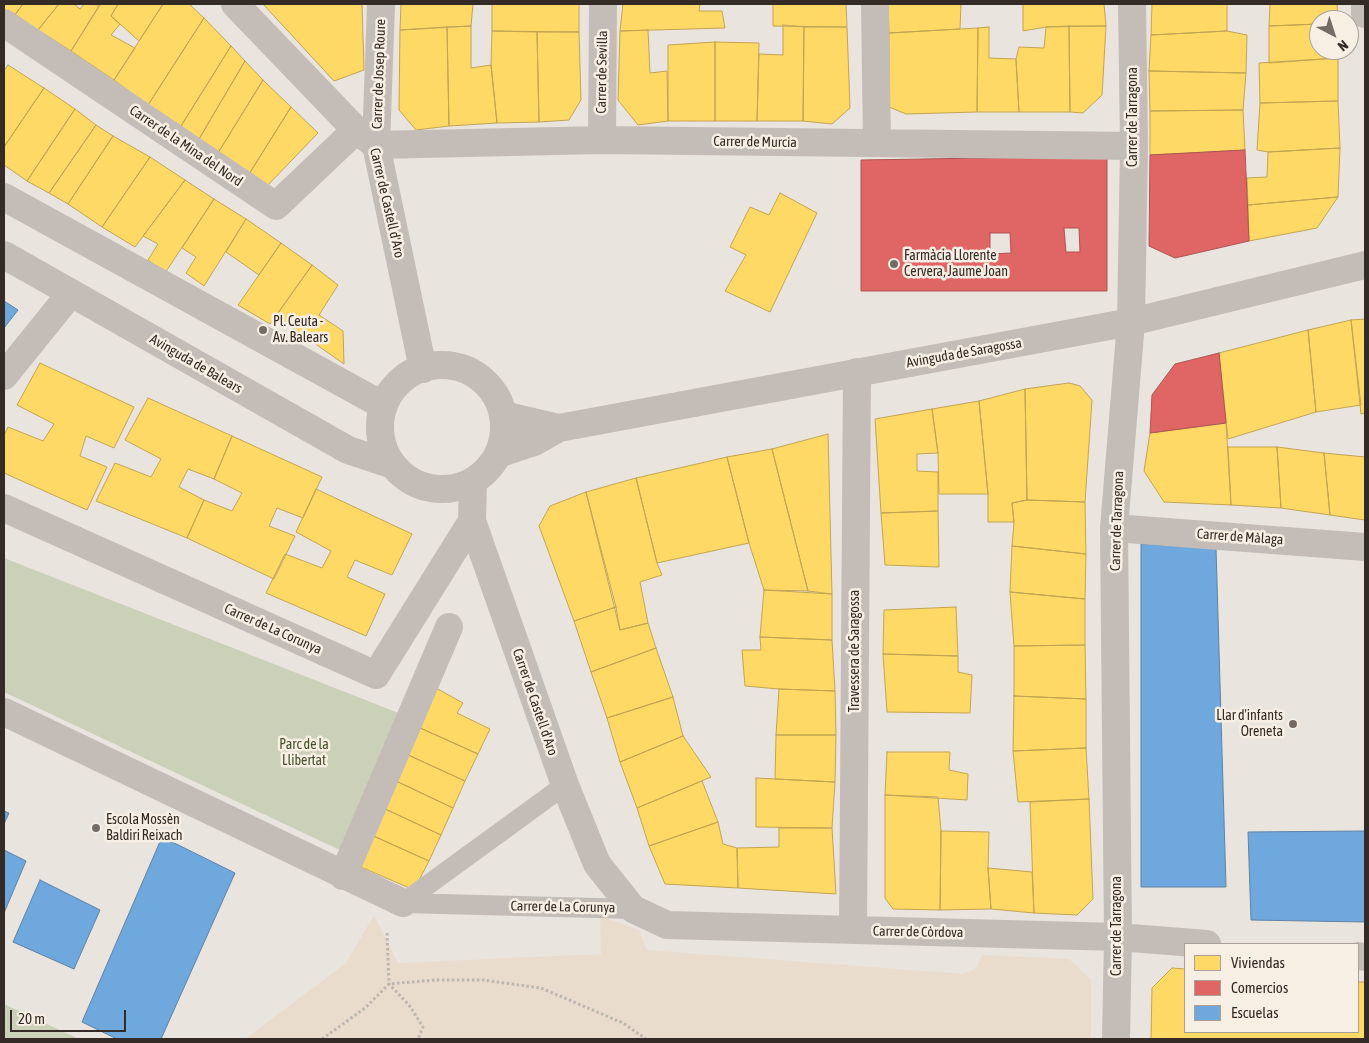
<!DOCTYPE html>
<html>
<head>
<meta charset="utf-8">
<style>
  body { margin:0 }
  #map { position:relative; width:1369px; height:1043px; overflow:hidden; background:#eae4de; font-family:"Asap Condensed",sans-serif }
  canvas { display:block }
  .frame { position:absolute; inset:0; border:5px solid #342a26; pointer-events:none }
  .legend { position:absolute; left:1184px; top:943px; width:175px; height:90px; box-sizing:border-box; background:#f8efe4; border:1px solid #aaa098; margin:0; padding:6px 9px; list-style:none; font-size:15px; color:#342a26 }
  .legend li { display:flex; align-items:center; gap:10px; height:25px }
  .legend b { width:25px; border:1px solid #aaa098 }
  .north { position:absolute; left:1309px; top:10px; width:50px; height:50px; box-sizing:border-box; background:#f8efe4; border:1px solid #aaa098; border-radius:50%; rotate:140deg; font-size:14px; font-weight:700; line-height:20px; text-align:center; color:#342a26 }
  .north::after { content:''; display:block; margin:auto; width:18px; height:22px; background:#746b66; clip-path:polygon(50% 0,100% 100%,50% 72%,0 100%) }
  .scale { position:absolute; left:10px; top:1010px; width:116px; height:22px; box-sizing:border-box; border:2px solid #342a26; border-top:0; padding-left:6px; font-size:15px; line-height:18px; white-space:nowrap; color:#342a26; -webkit-text-stroke:4px #f8efe4; paint-order:stroke }
</style>
</head>
<body>
<div id="map">
<canvas width="1369" height="1043"></canvas>
<div class="frame"></div>
<ul class="legend">
<li><b style="height:14px;background:#ffd966"></b>Viviendas</li>
<li><b style="height:14px;background:#e06666"></b>Comercios</li>
<li><b style="height:14px;background:#6fa8dc"></b>Escuelas</li>
</ul>
<div class="north">N</div>
<div class="scale">20 m</div>
</div>
<script>
const c = document.querySelector('canvas').getContext('2d');
c.lineJoin = 'round';
function fillPath(path, color) {
  c.fillStyle = color;
  c.fill(path, 'evenodd');
}
function shape(rows) {
  const path = new Path2D();
  for (const r of rows) {
    if (r.length === 3) {
      path.moveTo(r[0] + r[2], r[1]);
      path.arc(r[0], r[1], r[2], 0, 2 * Math.PI);
      continue;
    }
    path.moveTo(r[0], r[1]);
    for (let i = 2; i < r.length; i += 2) path.lineTo(r[i], r[i + 1]);
  }
  return path;
}
function stroke(path, color, width, dash) {
  c.strokeStyle = color;
  c.lineWidth = width;
  c.lineCap = dash ? 'butt' : 'round';
  c.setLineDash(dash || []);
  c.stroke(path);
}
function drawText(font, color, halo, rows, align = 'center') {
  c.font = font + ' "Asap Condensed",sans-serif';
  c.lineWidth = 5;
  c.setLineDash([]);
  c.textBaseline = 'middle';
  c.strokeStyle = halo;
  c.fillStyle = color;
  for (const [text, x, y, turn = 0] of rows) {
    c.save();
    c.translate(x, y);
    c.rotate((+turn || 0) * Math.PI / 180);
    c.textAlign = isNaN(turn) ? turn : align;
    if (halo) c.strokeText(text, 0, 0);
    c.fillText(text, 0, 0);
    c.restore();
  }
}
fillPath(shape([
  [4,558,401,714,342,851,4,692],
  [4,1004,79,1039,4,1039]
]), '#cbd0b8');
fillPath(shape([
  [374,915,398,963,601,954,600,916,639,930,647,950,963,974,976,968,982,955,1069,959,1091,980,1091,1039,245,1039,346,963]
]), '#e9dccd');
const homes = shape([
  [4,4,23,4,14,16,4,9,4,4],
  [23,4,59,4,38,30,14,16,23,4],
  [59,4,74,4,80,9,84,4,100,5,71,51,38,30,59,4],
  [100,4,118,4,111,16,120,24,111,35,135,48,114,80,71,51,100,4],
  [118,4,163,4,139,41,111,16,118,4],
  [163,4,189,4,204,18,148,105,114,80,163,4],
  [263,4,362,4,364,70,334,81,263,4],
  [401,4,473,4,471,26,400,30,401,4],
  [492,4,579,4,579,32,492,31,492,4],
  [623,4,700,4,699,11,722,11,725,28,620,31,623,4],
  [773,4,846,4,847,27,773,26,773,4],
  [888,4,961,4,960,29,889,33,888,4],
  [1023,4,1104,4,1106,26,1046,27,1023,31,1023,4],
  [1152,4,1227,4,1227,31,1151,35,1152,4],
  [1270,4,1337,4,1338,20,1319,20,1319,24,1269,26,1270,4],
  [204,18,231,46,181,126,148,105,204,18],
  [1319,24,1319,50,1338,50,1338,58,1269,63,1269,26,1319,24],
  [783,25,804,27,803,121,757,121,759,54,783,55,783,25],
  [471,26,471,68,491,65,497,123,449,126,447,27,471,26],
  [1069,26,1106,26,1102,95,1083,113,1070,112,1069,26],
  [1069,26,1070,112,1019,112,1016,59,1019,47,1044,48,1046,27,1069,26],
  [447,27,449,126,416,130,399,110,400,30,447,27],
  [804,27,847,27,850,108,832,124,803,121,804,27],
  [989,27,989,58,1016,59,1019,112,977,112,978,28,989,27],
  [978,28,977,112,906,114,889,107,889,33,978,28],
  [648,30,650,73,667,71,668,121,638,125,618,100,620,31,648,30],
  [492,31,537,32,539,122,497,123,491,65,492,31],
  [1227,31,1247,35,1246,73,1149,71,1151,35,1227,31],
  [537,32,579,32,581,100,569,120,539,122,537,32],
  [715,42,759,43,757,121,715,121,715,42],
  [715,42,715,121,668,121,668,45,715,42],
  [231,46,245,61,199,139,181,126,231,46],
  [1338,58,1338,101,1260,103,1259,63,1338,58],
  [245,61,263,80,218,153,199,139,245,61],
  [8,65,44,88,4,147,4,71,8,65],
  [1149,71,1246,73,1243,110,1150,111,1149,71],
  [263,80,291,107,249,174,218,153,263,80],
  [44,88,75,109,27,181,4,165,4,147,44,88],
  [1338,101,1340,148,1268,152,1257,150,1260,103,1338,101],
  [291,107,318,133,266,187,249,174,291,107],
  [75,109,96,125,49,193,27,181,75,109],
  [1243,110,1245,150,1150,155,1150,111,1243,110],
  [96,125,113,136,68,204,49,193,96,125],
  [113,136,150,157,102,227,68,204,113,136],
  [1340,148,1338,197,1248,205,1247,178,1267,177,1268,152,1340,148],
  [150,157,185,180,135,247,102,227,150,157],
  [185,180,214,199,165,273,148,260,158,244,143,236,185,180],
  [780,193,817,213,770,312,725,291,746,255,730,247,750,207,769,215,780,193],
  [1338,197,1317,228,1249,241,1248,205,1338,197],
  [214,199,246,219,204,286,186,273,196,257,182,248,214,199],
  [246,219,281,243,259,275,226,252,246,219],
  [281,243,312,265,270,324,238,305,281,243],
  [312,265,338,285,319,315,343,331,344,364,276,316,312,265],
  [1365,319,1365,413,1361,414,1351,320,1365,319],
  [1351,320,1361,405,1316,412,1308,330,1351,320],
  [1308,330,1316,412,1228,439,1219,353,1308,330],
  [40,363,134,407,114,448,86,436,80,456,107,467,87,510,4,473,4,435,8,427,43,441,54,424,17,405,40,363],
  [1069,383,1080,386,1092,400,1085,502,1027,500,1025,389,1069,383],
  [1025,389,1027,500,1012,503,1014,522,988,522,988,494,979,401,1025,389],
  [148,398,232,436,214,479,188,469,179,487,204,500,187,538,96,501,115,463,151,477,161,459,125,440,148,398],
  [979,401,988,494,939,494,938,453,932,409,979,401],
  [932,409,938,453,917,454,917,471,938,472,938,511,881,513,875,419,932,409],
  [1226,423,1231,505,1164,502,1144,471,1150,433,1226,423],
  [828,434,832,594,808,591,772,449,828,434],
  [232,436,322,477,303,518,277,508,269,526,295,536,274,579,187,538,204,500,232,511,242,493,214,479,232,436],
  [1228,447,1277,447,1281,508,1231,505,1228,447],
  [1277,447,1324,453,1330,515,1281,508,1277,447],
  [772,449,808,591,764,590,749,543,727,457,772,449],
  [1324,453,1365,457,1365,520,1330,515,1324,453],
  [727,457,749,543,657,563,636,478,727,457],
  [636,478,657,563,662,575,640,582,648,623,620,630,586,492,636,478],
  [316,489,412,534,392,575,355,560,347,577,385,594,366,636,266,593,285,554,322,568,331,551,296,532,316,489],
  [586,492,616,607,574,621,539,526,550,506,586,492],
  [1027,500,1085,502,1086,554,1012,546,1014,522,1012,503,1027,500],
  [938,511,939,567,885,565,881,513,938,511],
  [1012,546,1086,554,1085,599,1010,592,1012,546],
  [764,590,832,594,832,640,760,637,764,590],
  [1010,592,1085,599,1085,645,1014,646,1010,592],
  [616,607,620,630,648,623,656,648,591,672,574,621,616,607],
  [956,607,958,656,883,654,884,610,956,607],
  [760,637,832,640,835,691,779,689,745,686,742,650,761,650,760,637],
  [1085,645,1086,699,1014,696,1014,646,1085,645],
  [656,648,673,697,607,718,591,672,656,648],
  [883,654,958,656,958,672,972,675,970,713,887,712,883,654],
  [436,688,463,703,457,713,490,729,478,754,418,727,436,688],
  [779,689,835,691,836,735,776,735,779,689],
  [1014,696,1086,699,1086,748,1013,751,1014,696],
  [673,697,683,736,620,762,607,718,673,697],
  [418,727,478,754,465,781,406,754,418,727],
  [776,735,836,735,835,782,775,779,776,735],
  [683,736,711,777,637,808,620,762,683,736],
  [1086,748,1089,799,1018,802,1013,751,1086,748],
  [887,752,950,752,949,770,968,774,967,800,885,795,887,752],
  [406,754,465,781,453,808,394,780,406,754],
  [756,778,835,782,832,828,756,827,756,778],
  [394,780,453,808,441,835,381,807,394,780],
  [702,781,718,822,649,846,637,808,702,781],
  [885,795,938,797,941,831,940,910,893,909,885,898,885,795],
  [1089,799,1093,899,1077,915,1034,913,1030,802,1089,799],
  [381,807,441,835,429,861,369,834,381,807],
  [718,822,723,844,737,848,738,888,665,884,649,846,718,822],
  [779,828,832,828,836,894,738,888,737,848,779,847,779,828],
  [941,831,989,832,988,868,991,909,940,910,941,831],
  [369,834,429,861,414,890,354,864,369,834],
  [988,868,1032,872,1034,913,991,909,988,868],
  [1172,968,1185,969,1185,1032,1358,1032,1358,982,1365,982,1365,1039,1151,1039,1152,988,1172,968]
]);
fillPath(homes, '#ffd966');
stroke(homes, '#c2a453', 1);
const shops = shape([
  [1245,150,1249,241,1175,258,1149,246,1150,155,1245,150],
  [1107,156,1107,291,861,291,861,160,1107,156],
  [1064,228,1079,228,1080,252,1066,252,1064,228],
  [990,233,1010,233,1011,253,990,254,990,233],
  [1219,353,1226,423,1150,433,1152,395,1175,364,1219,353]
]);
fillPath(shops, '#e06666');
stroke(shops, '#ac5453', 1);
const schools = shape([
  [4,301,18,310,4,328,4,301],
  [1141,544,1216,548,1226,887,1141,887,1141,544],
  [4,811,9,813,4,824,4,811],
  [1365,831,1365,922,1251,920,1248,832,1365,831],
  [162,837,235,873,161,1039,117,1039,82,1022,162,837],
  [4,850,26,861,4,913,4,850],
  [40,880,100,910,74,969,13,942,40,880]
]);
fillPath(schools, '#6fa8dc');
stroke(schools, '#5d82a5', 1);
stroke(shape([
  [387,933,389,984,409,1005,423,1027,418,1039],
  [322,1039,365,1008,389,984,434,980,483,980,541,988,623,1023,646,1039]
]), '#bcb5b0', 3, [2.5, 2.5]);
stroke(shape([
  [565,785,403,903,633,909]
]), '#c4bdb7', 20);
stroke(shape([
  [235,4,356,130,376,145,423,369],
  [381,4,376,145,602,140,1134,146],
  [875,4,877,143],
  [1365,4,1365,14],
  [4,23,276,206,356,130],
  [602,140,603,4],
  [4,197,384,406],
  [4,255,348,450,393,465],
  [442,427,62],
  [4,376,71,293],
  [504,415,559,428,1131,322,1365,265],
  [498,454,534,442,559,428],
  [473,481,472,521,565,785,597,864,633,909,667,925,1118,937,1207,944],
  [4,508,376,675,472,521],
  [1114,528,1365,547],
  [4,712,403,903],
  [343,876,449,627],
  [853,930,857,372],
  [1358,956,1365,957],
  [1116,1039,1118,937,1114,528,1131,322,1134,146,1132,4]
]), '#c4bdb7', 28);
for (const [x, y, r, color] of [
  [894,264,5,"#746b66"],
  [263,330,5,"#746b66"],
  [1293,724,5,"#746b66"],
  [96,828,5,"#746b66"]
]) {
  const dot = new Path2D();
  dot.arc(x, y, r, 0, 2 * Math.PI);
  c.fillStyle = color;
  c.fill(dot);
  stroke(dot, '#f8efe4', 2);
}
drawText('14px', '#342a26', '#f8efe4', [
  ["Carrer de Sevilla",602,72,-89],
  ["Carrer de Josep Roure",379,74,-88],
  ["Carrer de Tarragona",1133,117,-90],
  ["Carrer de Murcia",755,142,1],
  ["Carrer de la Mina del Nord",186,146,34],
  ["Carrer de Castell d'Aro",387,203,77],
  ["Avinguda de Saragossa",964,353,-10],
  ["Avinguda de Balears",196,364,30],
  ["Carrer de Tarragona",1117,521,-88],
  ["Carrer de Màlaga",1240,537,4],
  ["Carrer de La Corunya",273,629,24],
  ["Travessera de Saragossa",855,651,-90],
  ["Carrer de Castell d'Aro",535,702,71],
  ["Carrer de La Corunya",563,907,1],
  ["Carrer de Tarragona",1117,926,-90],
  ["Carrer de Còrdova",918,932,1]
]);
drawText('14px', '#342a26', '#f8efe4', [
  ["Farmàcia Llorente",904,256],
  ["Cervera, Jaume Joan",904,272],
  ["Pl. Ceuta -",273,322],
  ["Av. Balears",273,338],
  ["Llar d'infants",1283,716,"right"],
  ["Oreneta",1283,732,"right"],
  ["Escola Mossèn",106,820],
  ["Baldiri Reixach",106,836]
], 'left');
drawText('14px', '#43522a', '#f8efe4', [
  ["Parc de la",304,745],
  ["Llibertat",304,761]
]);
</script>
</body>
</html>
